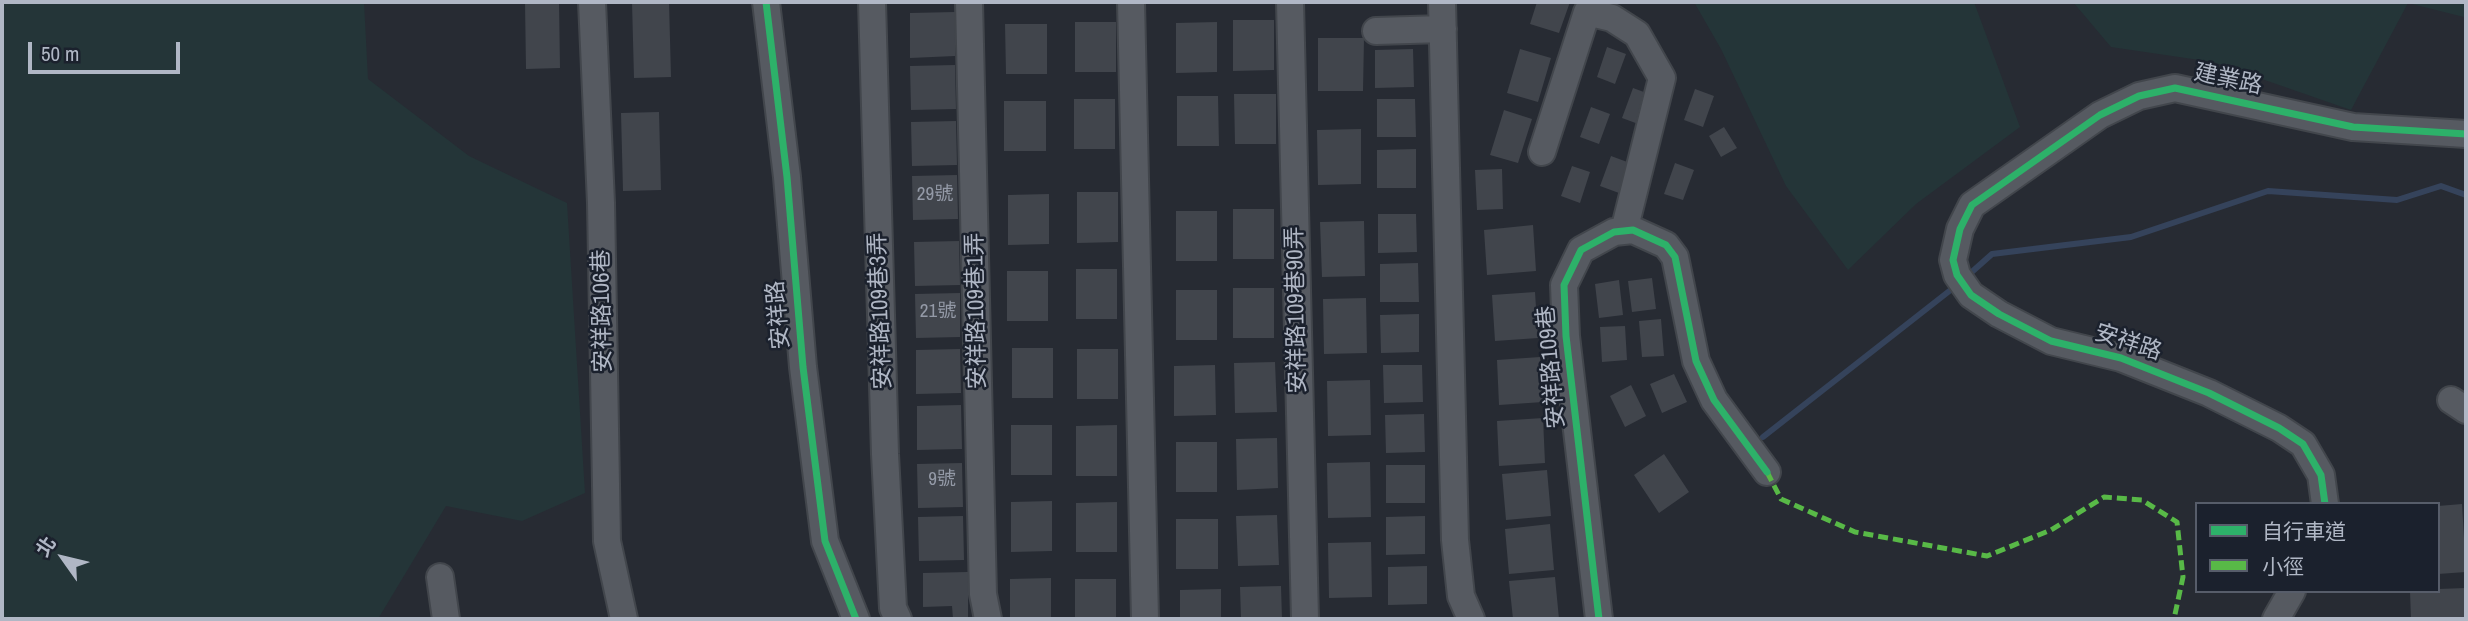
<!DOCTYPE html>
<html>
<head>
<meta charset="utf-8">
<style>
  body { margin:0 }
  #map { position:relative; width:2468px; height:621px; overflow:hidden; background:#272b33; font-family:"Archivo Narrow","Noto Sans TC",sans-serif }
  canvas { display:block }
  .frame { position:absolute; inset:0; border:4px solid #b0b7c5; pointer-events:none }
  .legend { position:absolute; left:2195px; top:502px; width:245px; height:91px; box-sizing:border-box; background:#1b212d; border:2px solid #575d6a; margin:0; padding:9px 12px; list-style:none; font-size:21px; color:#b0b7c5 }
  .legend li { display:flex; align-items:center; gap:14px; height:35px }
  .legend b { width:35px; border:2px solid #575d6a }
  .north { position:absolute; left:28px; top:523px; width:70px; height:70px; -webkit-text-stroke:5px #1b212d; paint-order:stroke; rotate:304deg; font-size:19px; font-weight:700; line-height:28px; text-align:center; color:#b0b7c5 }
  .north::after { content:''; display:block; margin:auto; width:24px; height:32px; background:#b0b7c5; clip-path:polygon(50% 0,100% 100%,50% 72%,0 100%) }
  .scale { position:absolute; left:28px; top:42px; width:152px; height:32px; box-sizing:border-box; border:4px solid #b0b7c5; border-top:0; padding-left:9px; font-size:21px; line-height:24px; white-space:nowrap; color:#b0b7c5; -webkit-text-stroke:5px #1b212d; paint-order:stroke }
</style>
</head>
<body>
<div id="map">
<canvas width="2468" height="621"></canvas>
<div class="frame"></div>
<ul class="legend">
<li><b style="height:9px;background:#2db169"></b>自行車道</li>
<li><b style="height:9px;background:#58b947"></b>小徑</li>
</ul>
<div class="north">北</div>
<div class="scale">50 m</div>
</div>
<script>
const c = document.querySelector('canvas').getContext('2d');
c.lineJoin = 'round';
function fillPath(path, color) {
  c.fillStyle = color;
  c.fill(path, 'evenodd');
}
function shape(rows) {
  const path = new Path2D();
  for (const r of rows) {
    path.moveTo(r[0], r[1]);
    for (let i = 2; i < r.length; i += 2) path.lineTo(r[i], r[i + 1]);
  }
  return path;
}
function stroke(path, color, width, dash) {
  c.strokeStyle = color;
  c.lineWidth = width;
  c.lineCap = dash ? 'butt' : 'round';
  c.setLineDash(dash || []);
  c.stroke(path);
}
function drawText(font, color, halo, rows, align = 'center') {
  c.font = font + ' "Archivo Narrow","Noto Sans TC",sans-serif';
  c.lineWidth = 5;
  c.setLineDash([]);
  c.textBaseline = 'middle';
  c.strokeStyle = halo;
  c.fillStyle = color;
  for (const [text, x, y, turn = 0] of rows) {
    c.save();
    c.translate(x, y);
    c.rotate((+turn || 0) * Math.PI / 180);
    c.textAlign = isNaN(turn) ? turn : align;
    if (halo) c.strokeText(text, 0, 0);
    c.fillText(text, 0, 0);
    c.restore();
  }
}
fillPath(shape([
  [2,2,364,2,368,79,469,156,567,203,585,493,522,521,446,506,378,619,2,619],
  [1694,2,1974,2,2020,127,1916,204,1848,270,1786,186,1721,49],
  [2073,2,2466,2,2466,22,2464,17,2408,3,2351,110,2213,62,2111,47]
]), '#243538');
stroke(shape([
  [1965,278,1992,254,2131,237,2268,191,2397,200,2441,186,2466,195],
  [1763,437,1957,285]
]), '#35435b', 6);
fillPath(shape([
  [525,2,559,2,560,68,526,69],
  [632,2,669,2,671,77,634,78],
  [1537,2,1570,2,1559,33,1530,24],
  [955,12,955,56,910,58,910,13],
  [1233,20,1274,20,1274,70,1233,71],
  [1075,22,1116,22,1116,72,1075,72],
  [1217,22,1217,72,1176,73,1176,23],
  [1005,24,1047,24,1047,74,1006,74],
  [1318,38,1364,38,1363,91,1318,91],
  [1607,47,1626,54,1615,84,1597,77],
  [1413,49,1414,87,1375,88,1375,50],
  [1520,49,1551,58,1538,102,1507,93],
  [955,65,956,109,911,110,910,66],
  [1633,88,1652,95,1641,125,1622,118],
  [1695,89,1714,96,1703,127,1684,120],
  [1234,94,1276,94,1276,144,1235,144],
  [1177,96,1218,96,1219,146,1177,146],
  [1074,99,1115,99,1115,149,1074,149],
  [1377,99,1415,99,1416,137,1377,137],
  [1004,101,1046,101,1046,151,1004,151],
  [1591,107,1610,114,1599,144,1580,137],
  [1504,110,1532,119,1518,163,1490,155],
  [659,112,661,190,623,191,621,113],
  [956,121,957,165,912,166,911,122],
  [1724,127,1737,148,1721,157,1709,136],
  [1361,129,1361,184,1318,185,1317,130],
  [1416,149,1416,188,1377,188,1377,150],
  [1611,156,1630,163,1619,193,1600,186],
  [1675,163,1694,170,1683,200,1664,194],
  [1572,166,1590,172,1580,203,1561,196],
  [1502,169,1503,209,1477,210,1475,170],
  [957,175,958,219,913,220,912,176],
  [1077,192,1118,192,1118,242,1077,243],
  [1049,194,1049,244,1008,245,1008,195],
  [1233,209,1274,209,1274,259,1233,259],
  [1176,211,1217,211,1217,261,1176,261],
  [1378,214,1416,214,1417,252,1378,253],
  [1364,221,1365,276,1322,277,1320,222],
  [1533,225,1536,271,1487,275,1484,230],
  [959,241,960,285,915,286,914,242],
  [1418,263,1419,302,1380,302,1380,264],
  [1076,269,1117,269,1117,319,1076,319],
  [1007,271,1048,271,1048,321,1007,321],
  [1652,278,1656,309,1632,312,1628,281],
  [1619,280,1623,315,1599,318,1595,284],
  [1233,288,1274,288,1274,338,1233,338],
  [1176,290,1217,290,1217,340,1176,340],
  [1535,292,1538,338,1495,341,1492,295],
  [960,293,960,337,916,338,915,294],
  [1366,298,1367,353,1324,354,1323,299],
  [1419,314,1419,352,1381,353,1380,315],
  [1661,319,1664,356,1642,357,1639,321],
  [1625,326,1627,360,1602,362,1600,327],
  [1012,348,1053,348,1053,398,1012,398],
  [960,349,961,393,916,394,916,350],
  [1077,349,1118,349,1118,399,1077,399],
  [1540,357,1543,402,1499,405,1497,360],
  [1275,362,1277,412,1235,413,1234,363],
  [1215,365,1216,415,1174,416,1174,366],
  [1383,365,1422,365,1423,402,1384,403],
  [1674,374,1687,402,1662,413,1650,384],
  [1370,380,1371,435,1328,436,1327,381],
  [1631,385,1646,416,1625,427,1610,396],
  [961,405,962,449,917,450,917,406],
  [1424,414,1425,452,1386,453,1385,415],
  [1543,418,1545,463,1499,466,1497,421],
  [1011,425,1052,425,1052,475,1011,475],
  [1117,425,1117,476,1076,476,1076,426],
  [1277,438,1278,488,1237,490,1236,439],
  [1176,442,1217,442,1217,492,1176,492],
  [1664,454,1689,492,1659,513,1634,475],
  [1370,462,1371,517,1328,518,1327,463],
  [962,463,963,507,918,508,917,464],
  [1386,465,1425,465,1425,503,1386,503],
  [1547,470,1551,516,1506,520,1502,474],
  [1052,501,1052,551,1011,552,1011,502],
  [1117,502,1117,552,1076,552,1076,503],
  [2462,504,2466,572,2438,574,2438,506],
  [1277,515,1279,565,1238,566,1236,516],
  [963,516,964,560,919,561,918,517],
  [1425,516,1425,554,1386,555,1386,517],
  [1176,519,1218,519,1218,569,1176,569],
  [1550,524,1554,570,1509,574,1505,529],
  [1371,542,1372,597,1329,598,1328,543],
  [1427,566,1427,604,1388,605,1388,567],
  [968,572,968,619,953,619,952,606,923,607,923,573],
  [1555,577,1559,619,1513,619,1509,581],
  [1051,578,1051,619,1010,619,1010,579],
  [1075,579,1116,579,1116,619,1075,619],
  [1281,586,1282,619,1241,619,1240,587],
  [2466,588,2466,619,2411,619,2410,591,2438,591,2438,589],
  [1221,589,1221,619,1180,619,1180,590]
]), '#41454c');
const minor = shape([
  [592,2,601,203,607,541,624,619],
  [766,2,787,177,803,367,825,541,856,619],
  [872,2,885,454,893,608,898,619],
  [969,2,983,594,988,619],
  [1131,2,1145,619],
  [1290,2,1305,619],
  [1442,2,1455,540,1461,596,1471,619],
  [1376,31,1443,29],
  [1542,152,1587,12,1612,18,1637,34,1662,78,1624,231],
  [2451,400,2466,410],
  [2325,504,2321,475,2303,444,2279,428,2209,393,2121,358,2051,341,1999,314,1971,295,1957,275,1953,260,1960,229,1972,205,2100,115,2139,96,2175,88,2353,127,2466,134],
  [440,577,446,619],
  [1599,619,1566,336,1564,285,1581,250,1614,232,1633,230,1666,245,1675,257,1696,361,1714,400,1767,472],
  [2276,619,2292,591]
]);
stroke(minor, '#42464c', 30);
stroke(minor, '#565a61', 26);
stroke(shape([
  [1767,472,1781,499,1855,532,1987,556,2051,530,2104,497,2142,500,2177,522,2183,577,2174,619]
]), '#58b947', 5, [10, 5]);
stroke(shape([
  [766,2,787,177,803,367,825,541,856,619],
  [2325,504,2321,475,2303,444,2279,428,2209,393,2121,358,2051,341,1999,314,1971,295,1957,275,1953,260,1960,229,1972,205,2100,115,2139,96,2175,88,2353,127,2466,134],
  [1599,619,1566,336,1564,285,1581,250,1614,232,1633,230,1666,245,1675,257,1696,361,1714,400,1767,472]
]), '#2db169', 7);
drawText('19px', '#949aa7', null, [
  ["29號",935,195],
  ["21號",938,312],
  ["9號",942,480]
]);
drawText('23px', '#b0b7c5', '#1b212d', [
  ["建業路",2228,80,12],
  ["安祥路109巷90弄",1297,310,-91],
  ["安祥路106巷",603,311,-91],
  ["安祥路109巷3弄",881,311,-92],
  ["安祥路109巷1弄",977,311,-91],
  ["安祥路",779,315,-95],
  ["安祥路",2128,343,18],
  ["安祥路109巷",1552,367,-95]
]);
</script>
</body>
</html>
